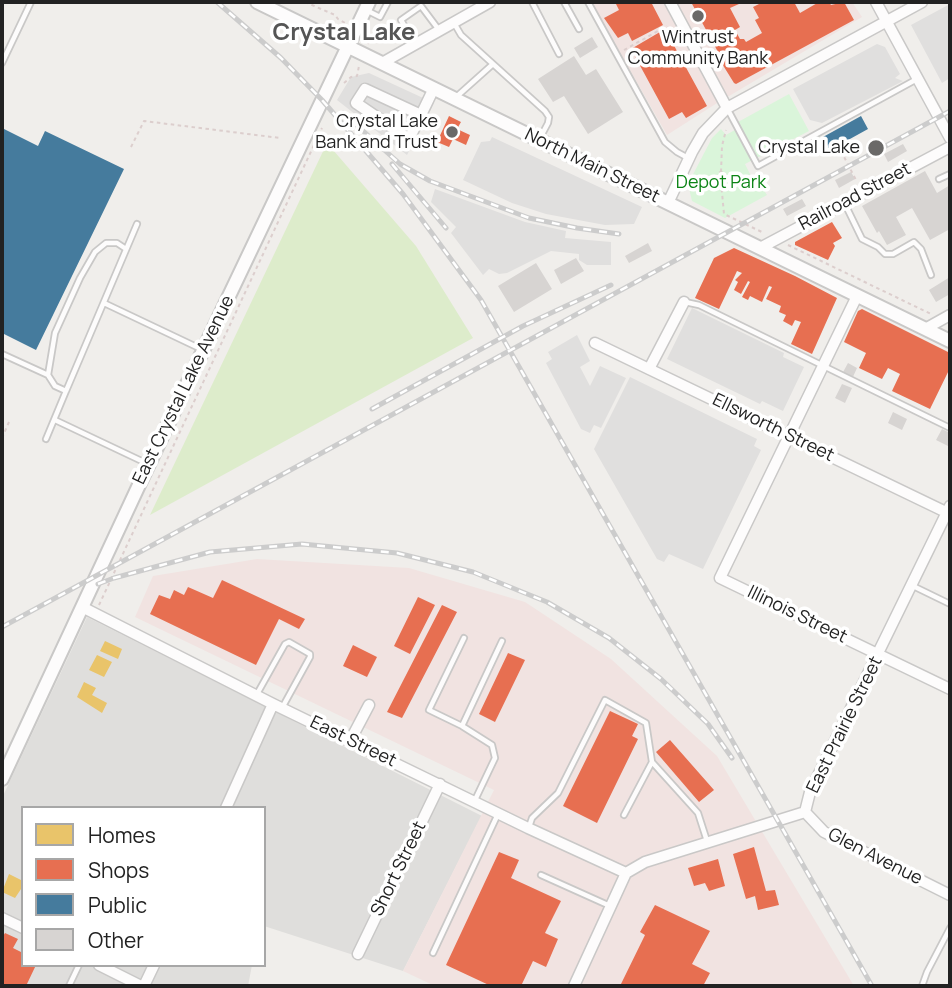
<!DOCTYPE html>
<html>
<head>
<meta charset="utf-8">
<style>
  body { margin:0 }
  #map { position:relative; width:952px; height:988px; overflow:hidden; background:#f0eeeb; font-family:Manrope,sans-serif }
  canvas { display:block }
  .frame { position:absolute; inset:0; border:4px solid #222; pointer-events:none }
  .legend { position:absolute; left:21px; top:806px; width:245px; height:161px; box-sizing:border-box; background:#fff; border:2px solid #a7a7a7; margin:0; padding:9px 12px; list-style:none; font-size:21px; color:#222 }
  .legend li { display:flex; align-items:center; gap:14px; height:35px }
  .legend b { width:35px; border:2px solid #a7a7a7 }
</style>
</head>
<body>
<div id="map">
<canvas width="952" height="988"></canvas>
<div class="frame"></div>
<ul class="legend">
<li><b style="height:19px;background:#e9c46a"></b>Homes</li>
<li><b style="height:19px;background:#e76f51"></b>Shops</li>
<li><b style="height:19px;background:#457b9d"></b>Public</li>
<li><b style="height:19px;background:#d7d4d2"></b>Other</li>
</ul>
</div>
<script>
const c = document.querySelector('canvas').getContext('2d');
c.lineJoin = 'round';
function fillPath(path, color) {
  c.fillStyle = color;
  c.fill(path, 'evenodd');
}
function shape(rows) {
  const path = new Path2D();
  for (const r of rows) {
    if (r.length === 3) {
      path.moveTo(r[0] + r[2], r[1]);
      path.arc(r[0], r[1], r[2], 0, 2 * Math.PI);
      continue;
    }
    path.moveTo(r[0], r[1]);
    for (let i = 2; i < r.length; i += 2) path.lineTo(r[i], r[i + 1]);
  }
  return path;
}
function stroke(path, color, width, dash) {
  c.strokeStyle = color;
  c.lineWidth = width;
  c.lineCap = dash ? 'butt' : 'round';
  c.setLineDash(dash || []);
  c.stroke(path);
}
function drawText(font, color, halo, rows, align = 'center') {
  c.font = font + ' Manrope,sans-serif';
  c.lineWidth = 7;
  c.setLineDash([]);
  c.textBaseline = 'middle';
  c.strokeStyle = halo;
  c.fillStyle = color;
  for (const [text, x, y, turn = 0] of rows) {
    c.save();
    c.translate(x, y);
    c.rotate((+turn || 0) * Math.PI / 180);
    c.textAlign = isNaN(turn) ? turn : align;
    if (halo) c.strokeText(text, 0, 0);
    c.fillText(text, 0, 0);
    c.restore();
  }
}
fillPath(shape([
  [87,617,482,816,403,971,264,926,264,808,23,808,23,965,252,965,248,986,2,986,2,798]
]), '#dfdedc');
fillPath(shape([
  [591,2,744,2,746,4,750,2,852,2,862,17,714,105,667,135],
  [257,559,409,568,525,602,611,659,717,756,854,986,435,986,403,971,494,790,135,617,153,576]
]), '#f1e3e1');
fillPath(shape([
  [327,143,416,246,473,338,150,515]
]), '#ddeccb');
fillPath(shape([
  [789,94,809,131,745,164,759,192,763,189,767,195,725,218,692,201,688,184,712,138,721,129,726,135,740,127,738,122]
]), '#daf5da');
fillPath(shape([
  [950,4,950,78,942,83,911,25],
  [877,44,885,47,900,74,895,78,903,81,822,123,810,120,793,89],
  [369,73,434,103,407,155,337,100,351,77],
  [492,137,642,207,634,224,605,225,546,214,512,203,463,180,481,142,490,141],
  [435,189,525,222,566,231,565,238,611,242,611,265,587,265,579,260,579,254,551,251,507,273,499,274,489,269,483,275,451,233,456,227,431,202],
  [692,308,784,353,783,357,804,367,783,411,762,401,760,404,667,359],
  [577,335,590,361,580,367,590,386,600,366,626,378,601,428,594,425,590,433,581,429,546,363,552,359,548,352],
  [630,377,757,439,754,446,761,450,703,569,669,554,664,562,657,559,594,449]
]), '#e0dfde');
fillPath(shape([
  [105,641,122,649,118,659,100,651],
  [97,655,112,662,104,677,89,670],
  [84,682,96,688,92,695,107,703,102,713,77,697],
  [9,874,23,881,23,886,15,898,2,892]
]), '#e9c46a');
fillPath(shape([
  [615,2,651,2,663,25,632,41,628,33,618,38,604,18,619,10],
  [691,2,738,2,739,4,730,8,740,27,735,30,740,39,744,39,746,42,762,33,755,20,759,18,753,7,763,2,794,2,800,13,819,2,829,2,831,5,844,2,854,20,736,84,734,83,716,54,718,52],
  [665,29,707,106,686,118,682,112,669,119,631,49],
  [449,116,461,122,457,129,470,135,466,145,453,139,449,147,437,142],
  [832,222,842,238,833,243,835,246,828,260,795,245,795,242],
  [734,248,795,276,837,298,812,354,791,344,801,322,795,320,792,326,783,321,786,315,779,312,781,306,766,299,772,287,769,286,762,302,750,296,748,300,742,297,750,282,748,281,741,294,734,290,738,282,735,280,742,273,737,271,719,309,695,298,714,258],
  [862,309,950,353,950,368,930,409,892,391,900,374,888,368,882,379,859,368,866,353,844,342,858,311],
  [222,580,305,619,299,629,279,619,256,665,150,614,159,595,170,599,174,590,184,595,188,587,213,598],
  [418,597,435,605,410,654,394,646],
  [442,605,457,612,402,718,387,712],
  [353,645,377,657,367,677,343,666],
  [508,653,525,660,495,722,479,714],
  [610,711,638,724,632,736,638,739,597,823,563,806],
  [670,740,714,790,699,802,656,752],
  [754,847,766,891,775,890,779,905,758,910,755,896,746,899,733,854],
  [499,852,519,860,511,878,561,901,545,933,558,939,546,967,533,961,521,986,491,986,446,965],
  [718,859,725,886,709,891,705,883,694,886,688,868],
  [655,905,710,931,692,964,710,973,703,986,620,986,645,935,640,932],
  [5,933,18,939,13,948,23,953,23,965,36,965,26,986,2,986,2,938]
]), '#e76f51');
fillPath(shape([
  [861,116,868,129,830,150,823,137],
  [2,128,38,146,45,131,124,169,36,350,2,333]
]), '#457b9d');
fillPath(shape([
  [592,37,598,47,580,58,574,48],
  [574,56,586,75,596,69,623,112,588,134,564,96,553,102,538,79],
  [903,144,907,151,888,162,884,154],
  [925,171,937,193,950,185,950,229,930,240,912,208,896,217,906,235,887,245,879,231,877,233,862,206],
  [851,172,855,179,839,188,835,180],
  [802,199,806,206,787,216,783,209],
  [648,243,652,251,629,263,625,256],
  [576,258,584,271,561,284,554,270],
  [536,263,552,289,514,312,498,286],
  [950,277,950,294,936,302,929,290],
  [848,363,857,368,852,379,842,374],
  [842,384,852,388,845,403,835,398],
  [893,412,907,419,902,430,888,423],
  [942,429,950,433,950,447,936,440]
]), '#d7d4d2');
const service = shape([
  [532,2,559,54],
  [564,2,579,29],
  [588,2,665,142,677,152,688,158],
  [368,11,380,17,388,2],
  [454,23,461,35,545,111,549,117,548,123,539,140],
  [415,44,401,20,421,6,439,30],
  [2,63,31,2],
  [455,98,493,64],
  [727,108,758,166,917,79],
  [939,179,950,174],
  [845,204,862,239,878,247,885,254,893,254,914,242,921,249,931,275],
  [685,302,699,305,950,428],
  [104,303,201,349],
  [2,354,48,375,55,386,66,391,46,439],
  [48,375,55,333,80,278,95,252,106,243,117,243,126,249],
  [66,391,137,224],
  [55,420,148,464],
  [913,586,950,604],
  [464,638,429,710,462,726,492,745,495,758,475,800],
  [257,694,285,644,289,642,310,654,310,657,282,708],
  [462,726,502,641],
  [624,815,652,762],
  [529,827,532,818,558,793,605,700,646,723,652,762,698,813,707,841],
  [541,875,610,906],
  [433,953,498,814],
  [69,986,79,965],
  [922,986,927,972,950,928]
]);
const minor = shape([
  [670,2,727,108],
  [876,2,950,138],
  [382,63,490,2],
  [421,115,365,89,356,103,409,139,421,115,434,88],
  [668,203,692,152,703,133,727,108,922,2],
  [760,248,950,147],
  [857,296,720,578,950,689],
  [925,329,950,315],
  [595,343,950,514],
  [649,369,684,302],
  [82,607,273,704,528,828,626,873],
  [350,741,369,705],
  [226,808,273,704],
  [805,812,810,792,950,506],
  [805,812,824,832,950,895],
  [2,918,23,928],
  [358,954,440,784],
  [99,965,141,986],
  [144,986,154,965],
  [574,986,626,873,645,862,805,812]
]);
const tertiary = shape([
  [257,2,950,341],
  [2,779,139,485,369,2]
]);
stroke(service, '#c9c8c7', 8);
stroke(minor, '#c9c8c7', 13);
stroke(tertiary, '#c9c8c7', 16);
stroke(shape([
  [305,2,335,15,338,19,347,24],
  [368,44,370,38,368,34],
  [624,50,667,26],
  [344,83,351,77,357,76,359,66],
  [131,147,144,121,280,138],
  [841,151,856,180],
  [721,177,5],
  [721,172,722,146,726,130],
  [721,182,724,214,764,233],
  [788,245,931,314],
  [2,438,9,422],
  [99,605,322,128]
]), '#dccecd', 2, [3.5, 3.5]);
stroke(service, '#fdfcfc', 4.5);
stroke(minor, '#fdfcfc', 10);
stroke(tertiary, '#fdfcfc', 12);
const rail = shape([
  [217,2,281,58,322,100,403,194,481,300,872,986],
  [343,113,400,164,430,181,529,218,577,228,619,234],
  [392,164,446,228],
  [372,409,523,326,611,285],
  [98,584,114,578,210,552,302,544,397,553,473,572,547,602,609,638,661,679,708,724,732,758],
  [2,627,950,111]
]);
stroke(rail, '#ccc', 5);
stroke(rail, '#fff', 2.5, [8]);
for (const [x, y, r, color] of [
  [698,16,7,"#6a6968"],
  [452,132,7,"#6a6968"],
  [876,148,9,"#6a6968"]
]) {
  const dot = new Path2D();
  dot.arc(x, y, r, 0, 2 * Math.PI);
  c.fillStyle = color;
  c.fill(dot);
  stroke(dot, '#fff', 2.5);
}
drawText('18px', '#222', '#fff', [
  ["Wintrust",698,38,"center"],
  ["Community Bank",698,59,"center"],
  ["Crystal Lake",438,122],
  ["Bank and Trust",438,143],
  ["Crystal Lake",860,148]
], 'right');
drawText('18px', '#222', '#fff', [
  ["North Main Street",592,166,26],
  ["Railroad Street",855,197,-28],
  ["East Crystal Lake Avenue",184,390,-64],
  ["Ellsworth Street",773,428,26],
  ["Illinois Street",797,615,26],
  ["East Prairie Street",845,725,-64],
  ["East Street",353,742,26],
  ["Glen Avenue",875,857,27],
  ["Short Street",399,869,-64]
]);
drawText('18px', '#0c8416', '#fff', [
  ["Depot Park",721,183]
]);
drawText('bold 24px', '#555', '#fff', [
  ["Crystal Lake",344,33]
]);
</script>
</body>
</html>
